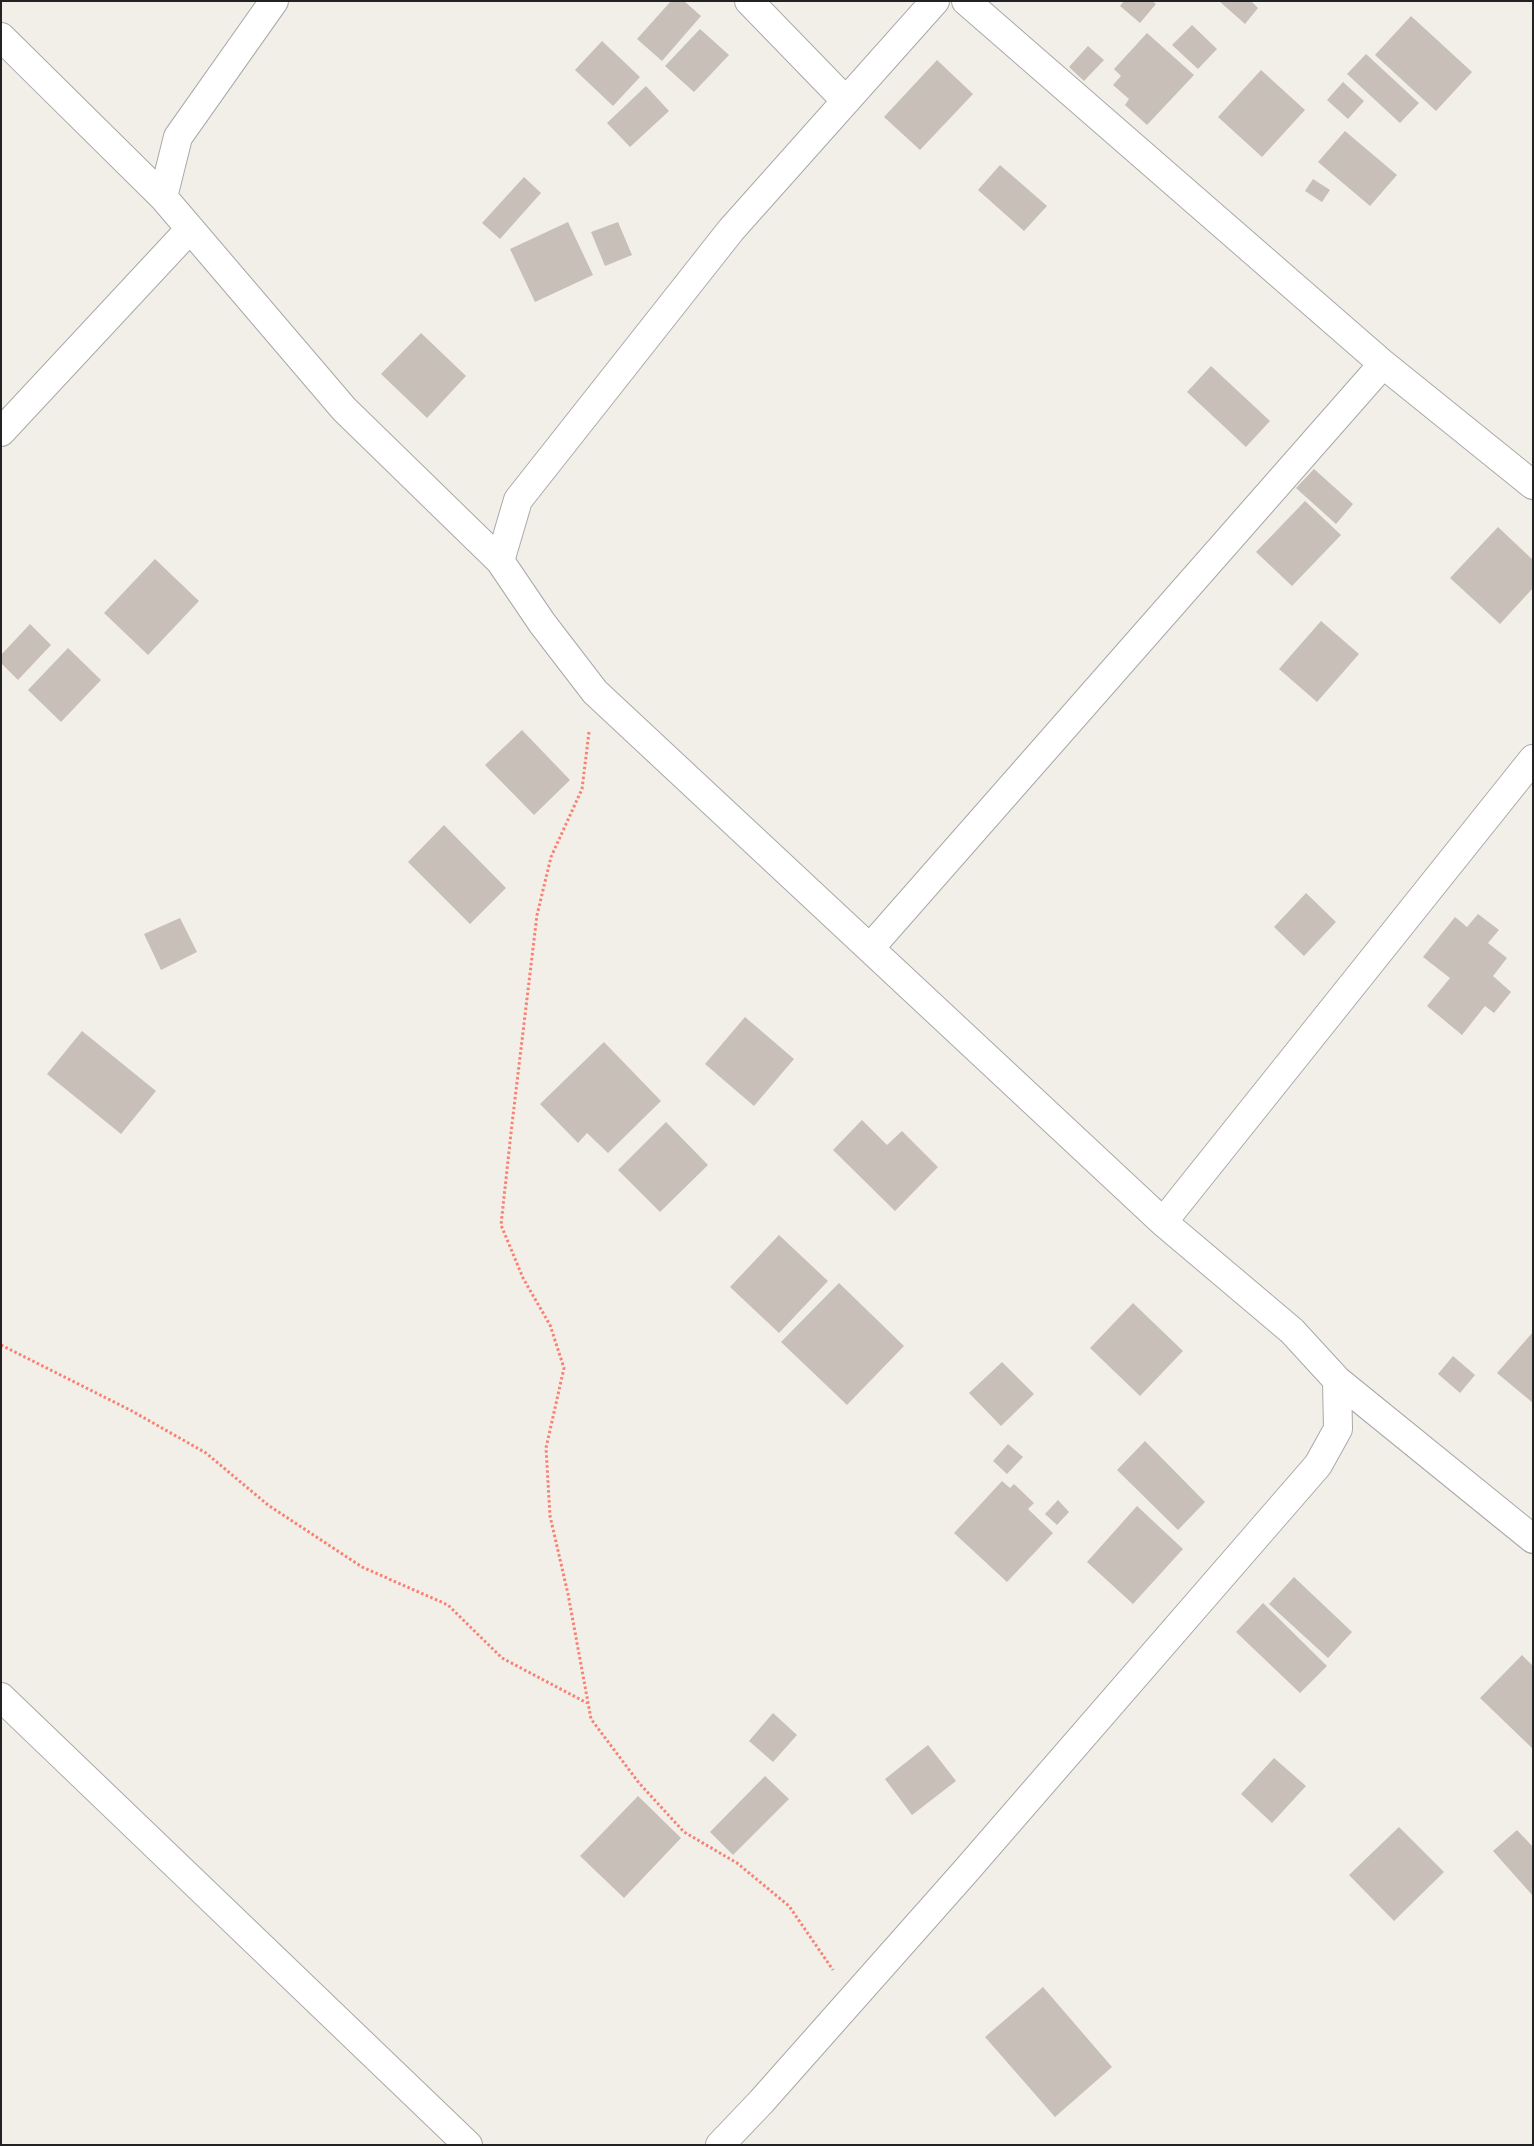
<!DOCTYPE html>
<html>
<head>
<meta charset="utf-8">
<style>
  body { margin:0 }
  #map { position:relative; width:1534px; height:2146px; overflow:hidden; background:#f2efe9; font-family:"Exo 2",sans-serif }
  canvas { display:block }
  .frame { position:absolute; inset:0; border:2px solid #222; pointer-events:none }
</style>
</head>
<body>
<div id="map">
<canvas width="1534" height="2146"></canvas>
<div class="frame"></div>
</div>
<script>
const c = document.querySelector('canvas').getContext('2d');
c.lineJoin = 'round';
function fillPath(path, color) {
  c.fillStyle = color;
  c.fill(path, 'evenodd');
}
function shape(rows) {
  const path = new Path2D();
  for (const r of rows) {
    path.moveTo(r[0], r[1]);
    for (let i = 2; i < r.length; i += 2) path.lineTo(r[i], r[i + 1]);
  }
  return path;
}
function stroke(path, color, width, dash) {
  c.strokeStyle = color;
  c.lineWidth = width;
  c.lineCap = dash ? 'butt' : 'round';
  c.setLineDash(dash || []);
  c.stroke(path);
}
fillPath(shape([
  [671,1,684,1,701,16,662,61,637,39],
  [1124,1,1152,1,1156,4,1140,23,1120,6],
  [1219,1,1251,1,1258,8,1245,24],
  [1411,16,1472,72,1436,111,1375,55],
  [1192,25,1217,49,1198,69,1172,45],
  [700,29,729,55,694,92,665,66],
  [1147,33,1194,75,1147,125,1125,105,1129,99,1113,85,1121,76,1114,69],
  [602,41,640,77,613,106,575,70],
  [1088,46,1104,60,1084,81,1069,67],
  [1366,54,1419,103,1400,123,1347,74],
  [937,60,973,94,920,150,884,117],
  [1261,70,1305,110,1262,157,1218,117],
  [1343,82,1364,101,1348,119,1327,100],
  [646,86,669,111,630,147,607,123],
  [1345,131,1397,175,1370,206,1318,162],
  [1000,165,1047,206,1024,231,978,190],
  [524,177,541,193,500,239,482,223],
  [1313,179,1330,190,1322,202,1305,191],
  [568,222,593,275,535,302,510,249],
  [618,222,632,255,605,266,591,232],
  [421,333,466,376,427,418,381,374],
  [1211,366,1270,421,1246,447,1187,392],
  [1314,469,1353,504,1336,524,1296,488],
  [1305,501,1341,535,1292,586,1256,552],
  [1498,527,1533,560,1533,588,1500,624,1450,578],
  [155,559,199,601,148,655,104,613],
  [1321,621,1359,654,1317,702,1279,669],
  [30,624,51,645,18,680,1,663,1,655],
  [68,648,101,680,61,722,28,690],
  [522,730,570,780,534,815,485,765],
  [444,825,506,888,470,924,408,862],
  [1306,893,1336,922,1304,956,1274,927],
  [1478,914,1499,930,1488,943,1507,958,1493,976,1511,992,1494,1013,1485,1006,1462,1035,1427,1006,1450,978,1423,957,1455,917,1467,927],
  [180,918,197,952,161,970,144,934],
  [745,1017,794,1059,754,1106,705,1064],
  [82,1031,156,1091,121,1134,47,1074],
  [604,1042,661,1101,608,1153,587,1133,578,1143,540,1104],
  [862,1120,887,1145,902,1131,938,1167,895,1211,833,1150],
  [666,1122,708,1165,660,1212,618,1170],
  [779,1235,828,1281,779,1333,730,1287],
  [839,1283,904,1346,847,1405,781,1342],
  [1133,1303,1183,1351,1140,1396,1090,1348],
  [1533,1332,1533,1403,1497,1373],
  [1453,1356,1475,1375,1460,1393,1438,1374],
  [1002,1362,1034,1394,1001,1426,969,1393],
  [1145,1441,1205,1502,1178,1530,1117,1470],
  [1008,1444,1023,1457,1007,1474,993,1461],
  [1002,1481,1010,1488,1014,1484,1034,1503,1028,1509,1053,1533,1007,1582,954,1533],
  [1058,1500,1069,1512,1057,1525,1045,1514],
  [1137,1506,1183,1549,1133,1604,1087,1562],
  [1294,1577,1352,1632,1328,1658,1269,1604],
  [1263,1603,1327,1666,1300,1693,1236,1632],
  [1522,1655,1533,1666,1533,1749,1480,1698],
  [773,1713,797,1735,773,1762,749,1741],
  [928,1745,956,1781,912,1815,885,1779],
  [1274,1758,1306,1786,1272,1823,1241,1794],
  [765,1776,789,1799,733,1855,710,1832],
  [638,1796,681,1838,624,1898,580,1856],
  [1399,1827,1444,1872,1394,1921,1349,1875],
  [1517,1830,1533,1847,1533,1896,1493,1851],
  [1043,1987,1112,2067,1055,2117,985,2037]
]), '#c7bfb8');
const minor = shape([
  [749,1,846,101],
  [966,1,1383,364,1533,485],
  [1,37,163,197,344,409,500,561],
  [163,197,178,137,274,1],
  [1,432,190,229],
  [870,948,1383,364],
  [1163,1222,1533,759],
  [1337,1380,1533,1539],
  [1,1697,468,2145],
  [720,2145,761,2102,964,1873,1318,1465,1338,1429,1337,1380,1292,1331,1163,1222,595,692,542,623,500,561,518,500,731,230,935,1]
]);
stroke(minor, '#a9a9a9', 30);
stroke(shape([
  [589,732,582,789,551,857,537,915,512,1124,501,1225,523,1278,550,1325,564,1368,546,1448,550,1516,568,1594,591,1719,639,1783,684,1832,737,1863,789,1906,833,1970],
  [1,1345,132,1411,206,1453,268,1505,362,1567,448,1605,502,1658,587,1703]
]), '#fa8072', 3, [2.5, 2.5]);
stroke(minor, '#fff', 28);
</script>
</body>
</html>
